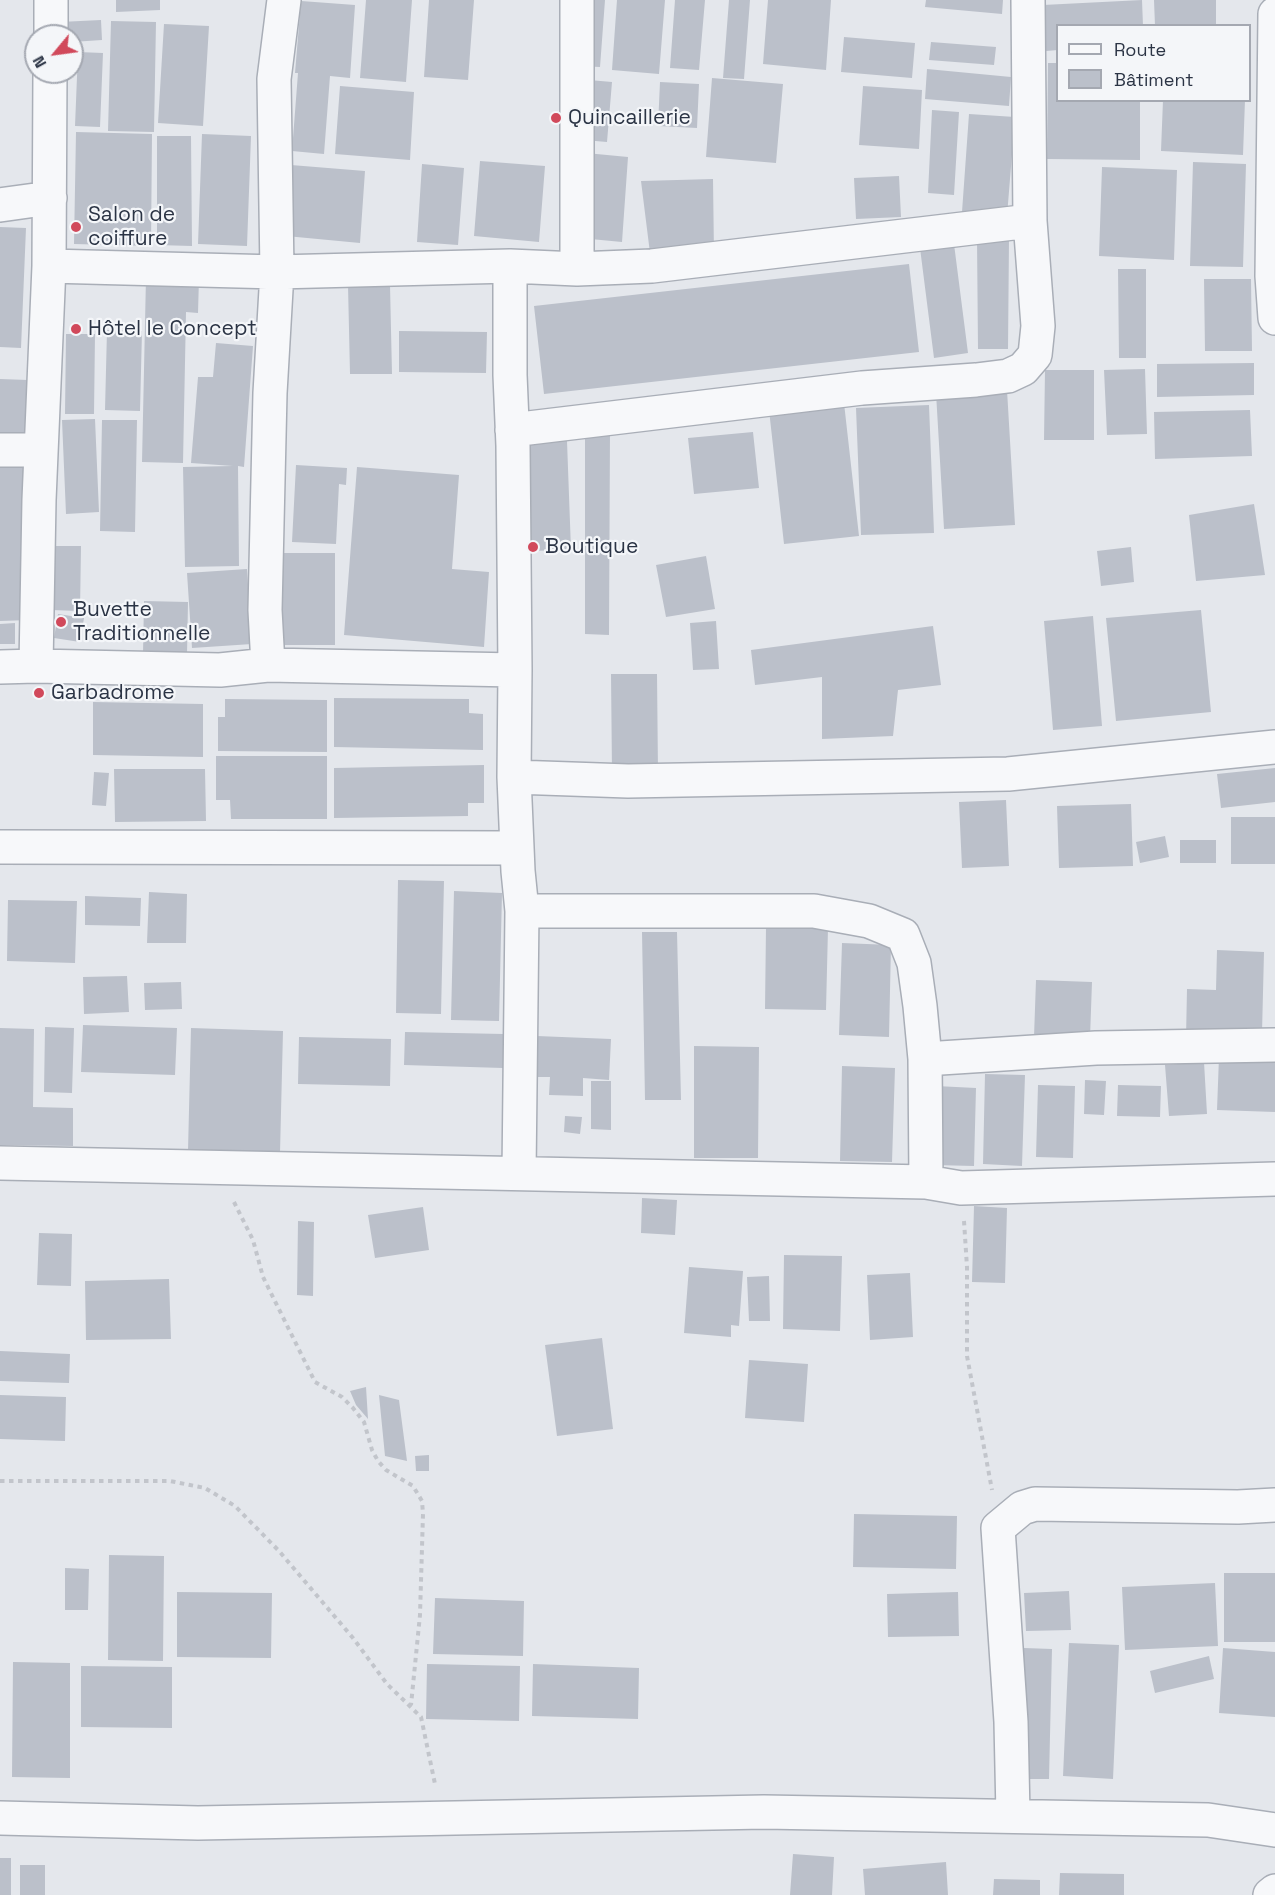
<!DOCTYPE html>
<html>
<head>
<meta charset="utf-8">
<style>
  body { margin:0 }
  #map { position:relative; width:1275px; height:1895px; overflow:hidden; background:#e4e7ec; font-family:"Space Grotesk",sans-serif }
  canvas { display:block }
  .legend { position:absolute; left:1056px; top:24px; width:195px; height:78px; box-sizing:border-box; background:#f4f6f9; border:2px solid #a4a8b1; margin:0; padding:8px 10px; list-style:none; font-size:18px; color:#2b3445 }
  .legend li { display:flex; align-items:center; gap:12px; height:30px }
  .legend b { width:30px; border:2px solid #a4a8b1 }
  .north { position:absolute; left:24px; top:24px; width:60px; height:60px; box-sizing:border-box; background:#f4f6f9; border:2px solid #a4a8b1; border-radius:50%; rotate:241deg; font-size:16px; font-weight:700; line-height:24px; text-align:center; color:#2b3445 }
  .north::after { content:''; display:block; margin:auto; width:21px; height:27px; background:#d1495b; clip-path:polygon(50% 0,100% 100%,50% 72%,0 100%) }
</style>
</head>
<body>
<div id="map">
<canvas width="1275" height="1895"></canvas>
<ul class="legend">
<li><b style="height:8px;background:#f7f8fa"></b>Route</li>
<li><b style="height:16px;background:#bbc0ca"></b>Bâtiment</li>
</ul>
<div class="north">N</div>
</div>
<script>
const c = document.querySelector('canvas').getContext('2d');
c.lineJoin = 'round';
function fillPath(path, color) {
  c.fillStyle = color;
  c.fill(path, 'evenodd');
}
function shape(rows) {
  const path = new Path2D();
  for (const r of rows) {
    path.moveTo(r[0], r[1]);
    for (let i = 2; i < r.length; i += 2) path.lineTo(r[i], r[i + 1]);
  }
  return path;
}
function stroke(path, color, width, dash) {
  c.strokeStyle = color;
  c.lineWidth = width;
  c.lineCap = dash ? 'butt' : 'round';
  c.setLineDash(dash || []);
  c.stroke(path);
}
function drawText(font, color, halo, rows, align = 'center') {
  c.font = font + ' "Space Grotesk",sans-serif';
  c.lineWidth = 4.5;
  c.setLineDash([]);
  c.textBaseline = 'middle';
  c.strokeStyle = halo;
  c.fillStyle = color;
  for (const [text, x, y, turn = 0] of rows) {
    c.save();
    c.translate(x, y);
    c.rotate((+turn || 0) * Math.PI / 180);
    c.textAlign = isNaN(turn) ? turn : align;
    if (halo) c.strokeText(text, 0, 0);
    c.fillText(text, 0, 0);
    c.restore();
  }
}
fillPath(shape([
  [116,0,160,0,160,10,116,12],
  [366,0,412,0,406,82,360,78],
  [429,0,474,0,468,80,424,77],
  [584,0,605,0,600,67,579,66],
  [617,0,665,0,659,74,612,70],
  [675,0,705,0,699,70,670,68],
  [729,0,750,0,744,79,723,78],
  [768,0,831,0,826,70,763,64],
  [926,0,1003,0,1002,14,925,7],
  [1142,0,1143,26,1058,26,1058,50,1046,51,1043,5],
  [1154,0,1216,0,1216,26,1155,26],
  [301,1,355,5,350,78,330,76,324,154,292,151,298,73,295,73],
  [101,20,102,40,72,42,72,36,61,36,60,22],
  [111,21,156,22,154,132,108,131],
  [164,24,209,26,203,126,158,123],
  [844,37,915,43,912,78,841,72],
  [931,42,996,47,994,65,929,60],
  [78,52,103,53,100,127,75,126],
  [1048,63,1058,63,1058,100,1140,100,1140,160,1047,159],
  [927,69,1011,77,1009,106,925,99],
  [712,78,783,84,776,163,706,157],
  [589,80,612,82,607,142,584,140],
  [660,82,699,84,697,128,658,126],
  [340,86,414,92,410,160,335,154],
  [863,86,922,90,919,149,859,145],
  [1163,100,1245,100,1243,155,1161,151],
  [932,110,959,112,954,195,928,193],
  [969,114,1015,117,1007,216,962,212],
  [76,132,152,134,151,246,74,244],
  [202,134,251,136,247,246,198,244],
  [157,136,191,136,192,246,157,245],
  [586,153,628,157,622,242,580,238],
  [480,161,545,166,539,242,474,236],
  [1193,162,1246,164,1243,267,1190,266],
  [422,164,464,168,458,245,417,242],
  [291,165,365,171,360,243,286,236],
  [1102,167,1177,170,1174,260,1099,256],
  [899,176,901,217,856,219,854,178],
  [713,179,714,255,651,261,641,181],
  [0,227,26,228,21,348,0,347],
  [977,239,1009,239,1008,349,978,349],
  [954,244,968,353,934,358,920,248],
  [909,264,919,352,544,394,534,306],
  [1118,269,1146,269,1146,358,1119,358],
  [146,277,199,278,198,313,186,312,183,463,142,462],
  [1204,279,1251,279,1252,351,1205,351],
  [348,285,390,285,392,374,350,374],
  [107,330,142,331,140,411,105,410],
  [399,331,487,332,486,373,399,372],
  [66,334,95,334,94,414,65,414],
  [216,343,253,346,244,467,238,466,239,566,185,567,183,467,233,466,191,463,198,377,213,377],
  [1254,363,1254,395,1157,397,1157,364],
  [1145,369,1147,434,1107,435,1104,370],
  [1045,370,1094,370,1094,440,1044,440],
  [0,379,28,380,28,434,0,433],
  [1007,390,1015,525,944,529,936,393],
  [844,403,859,536,784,544,769,410],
  [929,405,934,533,861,535,856,408],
  [1250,410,1252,456,1155,459,1154,412],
  [95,419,99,512,66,514,62,420],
  [102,420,137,420,135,532,100,531],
  [585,431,610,431,609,635,585,634],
  [753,432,759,488,694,494,688,438],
  [567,441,571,550,526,551,522,442],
  [0,464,26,464,30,620,0,621],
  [296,465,347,468,346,485,339,484,336,544,292,542],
  [357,467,459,475,452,569,489,572,484,647,344,635],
  [1254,504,1265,575,1196,581,1189,515],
  [52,546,81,546,80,611,51,610],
  [1131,547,1134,582,1101,586,1097,551],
  [280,553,335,553,335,645,281,645],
  [706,556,715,609,666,617,656,565],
  [247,569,252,644,192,648,187,573],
  [144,601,188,602,187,655,143,654],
  [1201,610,1211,712,1116,721,1106,618],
  [58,614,84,618,80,642,54,638],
  [1093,616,1102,726,1053,730,1044,621],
  [716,621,719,669,693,670,690,623],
  [15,623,15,644,0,644,0,624],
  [933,626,941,685,898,690,893,736,822,739,822,677,755,685,751,650],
  [611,674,657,674,658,773,612,773],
  [334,698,469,699,469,713,483,714,483,750,334,747],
  [225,699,327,700,327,752,218,751,218,717,225,717],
  [93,702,203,704,203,757,93,755],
  [216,756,327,756,327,819,231,819,230,800,216,800],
  [484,765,484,803,468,803,468,816,334,818,334,768],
  [1275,768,1275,802,1221,808,1217,774],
  [114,769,205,769,206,821,115,822],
  [94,772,109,773,106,806,92,805],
  [1006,800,1009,866,962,868,959,802],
  [1131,804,1133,866,1059,868,1057,806],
  [1231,817,1275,817,1275,864,1231,864],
  [1165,836,1169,857,1140,863,1136,842],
  [1180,840,1216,840,1216,863,1180,863],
  [398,880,444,881,441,1014,396,1013],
  [454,891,502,893,499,1021,451,1020],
  [149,892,187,894,186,943,147,943],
  [85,896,141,898,140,926,85,925],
  [8,900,77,901,75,963,7,961],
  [766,927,828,928,826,1010,765,1009],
  [642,932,677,932,681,1100,645,1100],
  [842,943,891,945,889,1037,839,1035],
  [1217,950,1264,952,1262,1033,1186,1038,1187,989,1216,990],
  [127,976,129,1012,84,1014,83,977],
  [1036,980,1092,982,1090,1038,1034,1037],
  [181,982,182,1009,145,1010,144,983],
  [83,1025,177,1028,175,1075,81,1072],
  [45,1027,74,1028,72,1093,44,1092],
  [0,1028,34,1029,33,1107,73,1108,73,1146,0,1145],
  [191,1028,283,1031,280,1153,188,1151],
  [405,1032,504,1034,503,1068,404,1065],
  [537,1036,611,1039,609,1080,583,1078,583,1096,549,1095,550,1077,536,1077],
  [299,1037,391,1039,390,1086,298,1084],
  [694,1046,759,1047,758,1158,694,1158],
  [1219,1057,1275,1059,1275,1112,1217,1110],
  [1204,1062,1207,1114,1169,1116,1165,1065],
  [842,1066,895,1068,892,1162,840,1161],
  [985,1074,1025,1075,1022,1166,983,1164],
  [1085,1080,1106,1081,1104,1115,1084,1114],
  [591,1081,611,1081,611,1130,591,1129],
  [1038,1085,1075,1086,1073,1158,1036,1157],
  [1118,1085,1161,1086,1160,1117,1117,1116],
  [936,1086,976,1088,974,1166,934,1165],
  [565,1116,582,1117,580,1134,564,1132],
  [642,1198,677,1200,675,1235,641,1233],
  [974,1206,1007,1208,1005,1283,972,1282],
  [423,1207,429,1250,375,1258,368,1215],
  [298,1221,314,1222,313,1296,297,1295],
  [39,1233,72,1234,71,1286,37,1285],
  [784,1255,842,1256,840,1331,783,1329],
  [689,1267,743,1271,739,1326,731,1325,731,1337,684,1333],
  [910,1273,913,1337,870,1340,867,1275],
  [769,1276,770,1321,749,1321,747,1277],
  [169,1279,171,1339,86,1340,85,1281],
  [602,1338,613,1429,557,1436,545,1345],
  [0,1351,70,1354,69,1383,0,1381],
  [749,1360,808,1364,804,1422,745,1418],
  [366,1387,368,1419,356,1405,350,1391],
  [0,1395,66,1397,65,1441,0,1439],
  [379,1395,399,1400,407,1461,385,1456],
  [429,1455,429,1471,416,1471,415,1456],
  [854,1514,957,1516,956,1569,853,1567],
  [109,1555,164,1556,163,1661,108,1660],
  [65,1568,89,1569,88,1610,65,1610],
  [1224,1573,1275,1573,1275,1642,1224,1642],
  [1215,1583,1218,1646,1125,1650,1122,1587],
  [1069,1591,1071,1630,1026,1631,1024,1593],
  [177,1592,272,1593,271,1658,177,1657],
  [958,1592,959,1636,888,1637,887,1594],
  [435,1598,524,1601,523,1656,433,1654],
  [1069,1643,1119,1645,1113,1779,1063,1776],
  [1024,1648,1052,1649,1049,1779,1021,1779],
  [1223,1648,1275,1652,1275,1717,1219,1713],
  [1209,1656,1214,1679,1155,1693,1150,1671],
  [13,1662,70,1663,70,1778,12,1777],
  [427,1664,520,1666,519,1721,426,1719],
  [533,1664,639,1668,638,1719,532,1716],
  [81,1666,172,1667,172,1728,81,1727],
  [793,1854,834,1857,832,1895,790,1895],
  [0,1858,11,1858,11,1895,0,1895],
  [946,1862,948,1895,865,1895,863,1869],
  [20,1865,45,1865,45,1895,20,1895],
  [1060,1873,1124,1874,1124,1895,1059,1895],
  [994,1879,1040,1880,1040,1895,993,1895]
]), '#bbc0ca');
const minor = shape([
  [1275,14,1272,276,1275,318],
  [51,36,51,0],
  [0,205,50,198],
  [49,266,277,272,510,266,577,269,652,266,1030,221],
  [510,266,510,375,513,446,515,670,514,777,518,871,522,911,519,1173],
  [577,269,577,0],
  [512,430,862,388,976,380,1008,376,1023,369,1035,355,1038,326,1030,221,1028,0],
  [0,450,41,450],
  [268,665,515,670],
  [36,666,39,500,49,266,50,72],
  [0,667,36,666,220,670,268,665,265,610,270,393,277,272,274,79,284,0],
  [514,777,628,781,1008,774,1275,747],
  [0,847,517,848],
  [522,911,814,911,869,921,903,935,914,963,920,1006,925,1059,926,1182],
  [925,1059,1096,1048,1275,1045],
  [0,1163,926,1182,961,1188,1275,1179],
  [1013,1815,1011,1722,998,1528,1022,1508,1035,1504,1238,1507,1275,1505],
  [0,1818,198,1823,764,1812,1208,1820,1275,1830],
  [1270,1895,1275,1891]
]);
stroke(minor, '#a9aeb7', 36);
stroke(shape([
  [234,1202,253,1240,263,1277,315,1382,342,1397,353,1408,364,1422,372,1450,378,1461,386,1470,413,1486,422,1501,423,1514,420,1615,411,1705],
  [964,1221,967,1267,967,1356,992,1490],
  [0,1481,170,1481,205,1488,235,1506,279,1551,353,1638,387,1684,421,1717,435,1784]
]), '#c2c5cb', 4, [4.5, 4.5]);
stroke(minor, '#f7f8fa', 33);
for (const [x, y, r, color] of [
  [556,118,6,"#d1495b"],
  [76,227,6,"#d1495b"],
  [76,329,6,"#d1495b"],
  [533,547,6,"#d1495b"],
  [61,622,6,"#d1495b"],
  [39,693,6,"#d1495b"]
]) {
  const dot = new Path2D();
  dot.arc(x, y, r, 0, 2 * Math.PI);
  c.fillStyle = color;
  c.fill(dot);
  stroke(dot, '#f4f6f9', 2);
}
drawText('21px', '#2b3445', '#f4f6f9', [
  ["Quincaillerie",568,118],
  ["Salon de",88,215],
  ["coiffure",88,239],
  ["Hôtel le Concept",88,329],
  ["Boutique",545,547],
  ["Buvette",73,610],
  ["Traditionnelle",73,634],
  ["Garbadrome",51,693]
], 'left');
</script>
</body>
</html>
